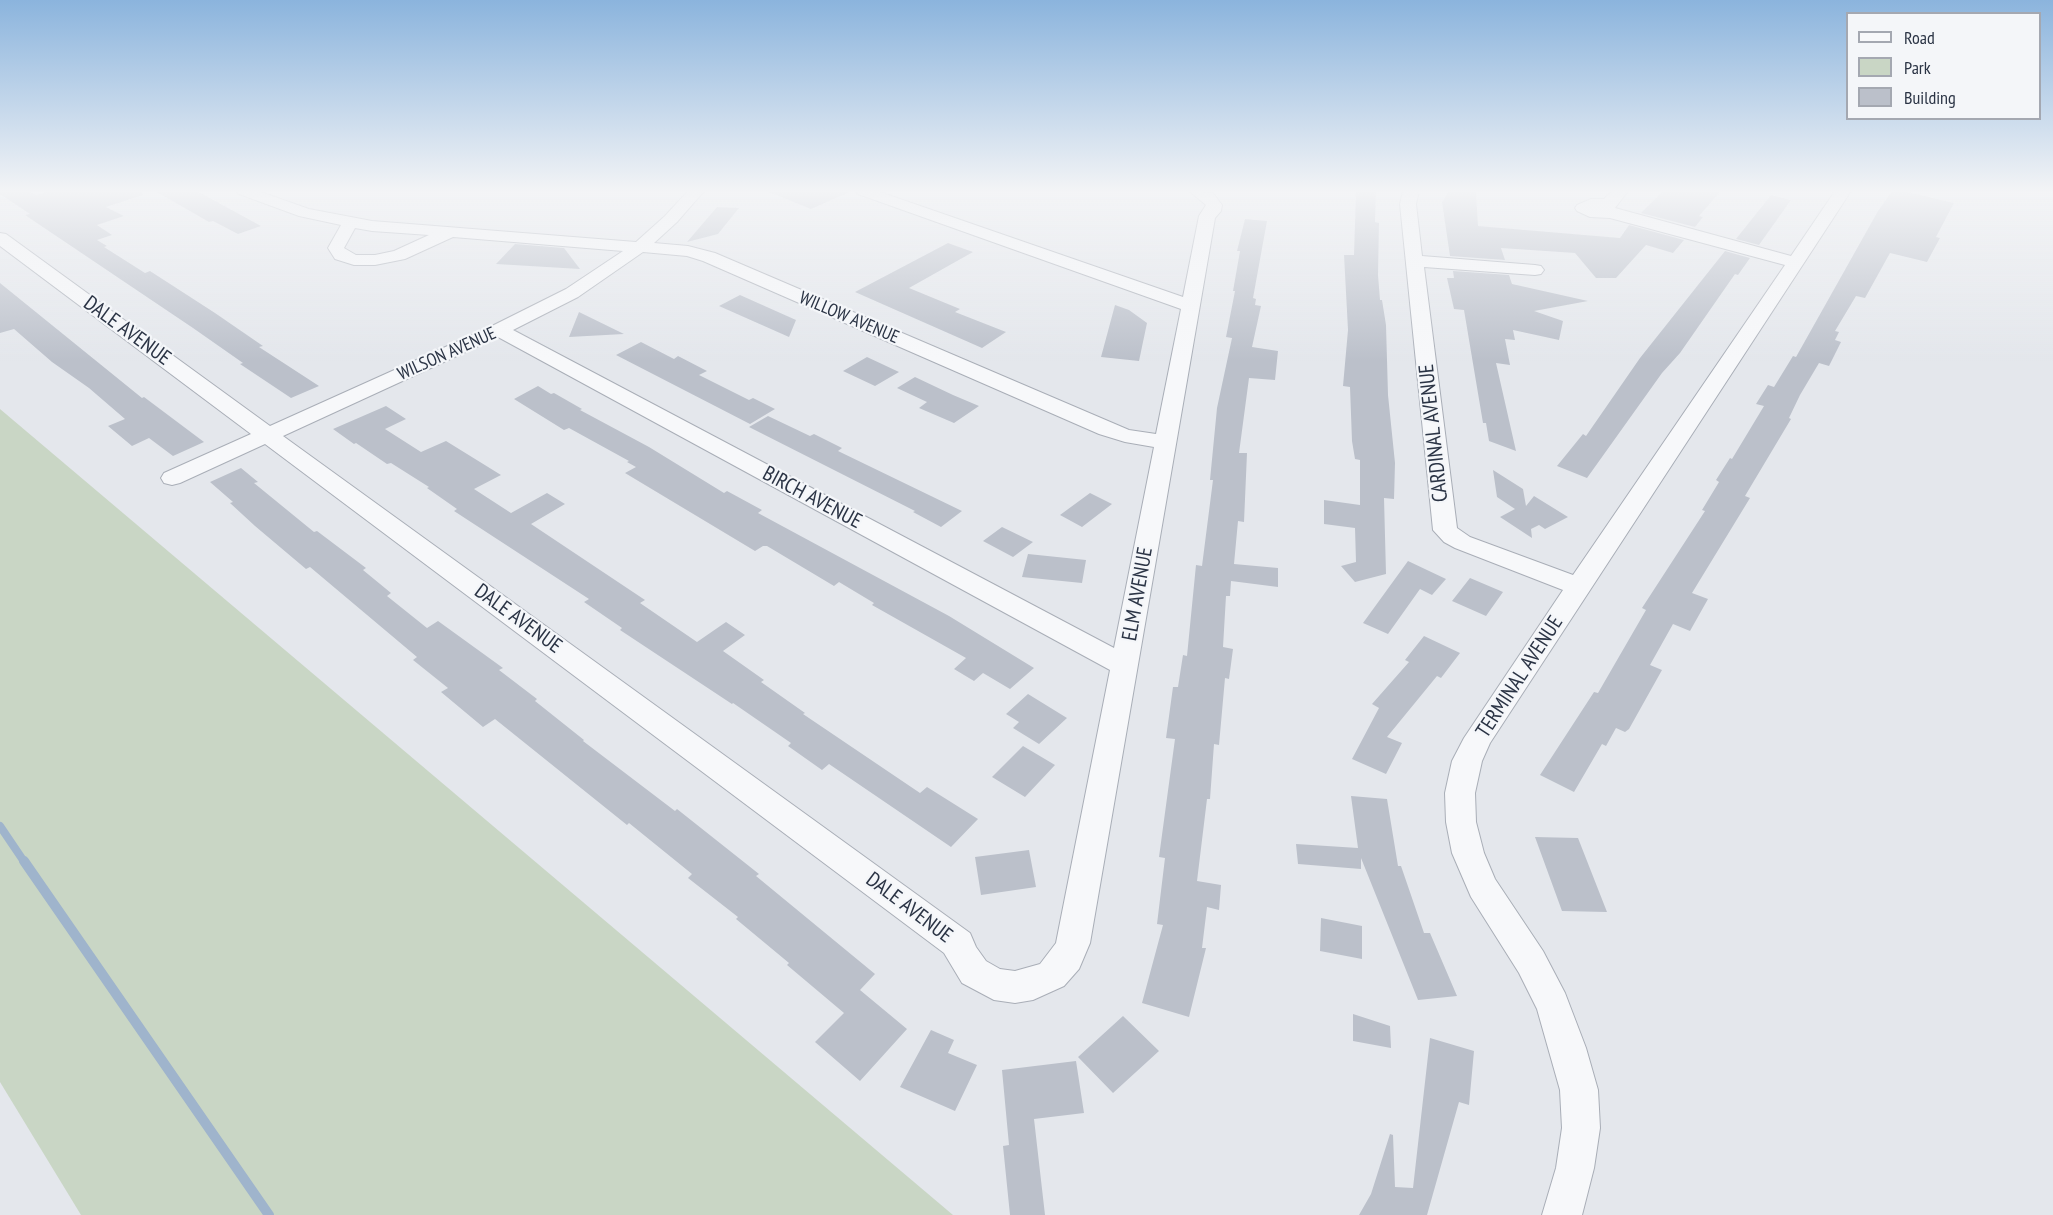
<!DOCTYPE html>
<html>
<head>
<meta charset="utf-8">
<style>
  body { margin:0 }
  #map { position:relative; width:2053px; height:1215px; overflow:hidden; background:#e4e7ec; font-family:"PT Sans Narrow",sans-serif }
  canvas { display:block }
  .legend { position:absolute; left:1846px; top:12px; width:195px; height:108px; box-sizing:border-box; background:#f4f6f9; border:2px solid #a4a8b1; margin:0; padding:8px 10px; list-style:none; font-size:18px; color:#2b3445 }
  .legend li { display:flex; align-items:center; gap:12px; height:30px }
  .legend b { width:30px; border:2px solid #a4a8b1 }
</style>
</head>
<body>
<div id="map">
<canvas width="2053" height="1215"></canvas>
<ul class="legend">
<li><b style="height:8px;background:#f7f8fa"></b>Road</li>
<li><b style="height:16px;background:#c9d6c5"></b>Park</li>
<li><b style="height:16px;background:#bbc0ca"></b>Building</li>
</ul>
</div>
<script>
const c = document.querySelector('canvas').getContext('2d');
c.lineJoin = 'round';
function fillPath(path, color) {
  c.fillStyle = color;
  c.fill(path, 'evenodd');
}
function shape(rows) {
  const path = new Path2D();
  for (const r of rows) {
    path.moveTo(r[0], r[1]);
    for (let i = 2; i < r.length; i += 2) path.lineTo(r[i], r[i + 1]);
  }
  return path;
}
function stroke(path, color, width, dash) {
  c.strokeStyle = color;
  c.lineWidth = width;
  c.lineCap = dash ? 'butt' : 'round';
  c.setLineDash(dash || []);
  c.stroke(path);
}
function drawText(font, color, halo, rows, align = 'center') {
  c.font = font + ' "PT Sans Narrow",sans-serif';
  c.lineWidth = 4.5;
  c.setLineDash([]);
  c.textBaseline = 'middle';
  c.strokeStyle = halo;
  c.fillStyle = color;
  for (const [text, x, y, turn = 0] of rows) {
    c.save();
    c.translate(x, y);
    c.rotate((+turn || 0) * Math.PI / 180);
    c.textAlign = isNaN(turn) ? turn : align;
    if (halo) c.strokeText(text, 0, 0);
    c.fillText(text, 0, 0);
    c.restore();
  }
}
fillPath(shape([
  [0,409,953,1215,81,1215,0,1082]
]), '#c9d6c5');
stroke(shape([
  [0,826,25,863]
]), '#9fb4cc', 8);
stroke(shape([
  [24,861,269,1215]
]), '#9fb4cc', 10);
fillPath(shape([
  [0,191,29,191,36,195,51,191,142,191,143,195,106,207,124,216,97,225,112,235,97,240,107,246,104,247,145,273,150,271,215,313,263,346,259,347,319,386,291,398,240,364,243,363,193,328,25,215,30,214,0,194],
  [155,191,197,191,261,226,238,234,213,221,209,222],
  [766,191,852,191,811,209],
  [1356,191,1376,191,1375,222,1379,223,1378,275,1380,300,1382,300,1386,325,1388,395,1395,463,1394,499,1384,498,1386,574,1355,582,1341,566,1356,562,1355,528,1324,524,1324,500,1360,505,1360,460,1355,459,1352,441,1350,387,1343,386,1348,330,1344,255,1354,255],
  [1449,191,1476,191,1478,226,1620,238,1629,225,1684,240,1673,253,1646,245,1616,278,1596,278,1575,253,1501,248,1505,260,1450,256,1442,202],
  [1663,191,1721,191,1699,216,1703,217,1695,227,1641,213],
  [1892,191,1903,191,1954,203,1936,237,1940,238,1927,262,1890,253,1865,298,1856,296,1835,331,1839,332,1835,340,1841,342,1829,366,1819,363,1800,395,1789,418,1791,419,1745,496,1750,498,1692,593,1708,599,1690,631,1673,624,1650,665,1662,670,1629,729,1625,732,1616,728,1606,746,1602,744,1574,792,1540,775,1594,692,1598,693,1646,610,1642,608,1705,511,1702,510,1719,482,1716,480,1730,458,1732,459,1764,406,1756,404,1768,385,1774,387,1793,356,1796,357,1878,211],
  [1771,195,1791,200,1759,245,1736,239],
  [717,207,739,208,718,234,687,242],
  [1245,219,1267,221,1253,298,1256,299,1255,305,1261,306,1252,347,1278,351,1275,380,1249,378,1239,453,1247,453,1244,522,1238,521,1234,564,1278,568,1278,587,1231,581,1230,596,1226,596,1223,647,1233,649,1229,679,1225,678,1219,745,1214,744,1210,799,1207,799,1197,881,1221,885,1219,910,1207,907,1202,948,1206,948,1189,1017,1142,1003,1163,925,1157,924,1165,858,1159,857,1175,739,1166,738,1173,687,1178,687,1183,655,1187,656,1196,565,1202,566,1213,480,1210,480,1217,408,1232,338,1226,337,1235,291,1233,291,1240,251,1237,251],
  [948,243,973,252,909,288,960,309,955,312,1006,332,982,348,855,292],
  [515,244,564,248,580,269,496,264],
  [1725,251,1750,258,1738,275,1735,274,1680,353,1662,373,1587,478,1557,466,1583,434,1586,436,1640,358],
  [1453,271,1509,275,1512,284,1588,301,1534,311,1563,321,1559,340,1513,330,1515,340,1505,339,1510,365,1496,363,1516,451,1489,441,1486,423,1483,423,1464,310,1454,309,1447,278,1454,278],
  [0,283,142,398,144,397,204,442,173,456,149,438,132,446,108,426,125,419,89,388,52,362,14,329,0,333],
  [740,295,796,320,789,337,719,306],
  [1115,305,1129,310,1147,323,1139,361,1101,357],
  [579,312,624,334,569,337],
  [641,342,674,359,678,356,707,371,699,375,749,400,753,398,775,409,750,424,616,355],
  [867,357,899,372,875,386,843,371],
  [915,377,953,395,979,406,954,423,919,408,927,402,897,388],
  [538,386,551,394,554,393,582,409,580,410,649,447,724,493,727,491,762,510,758,513,949,616,1034,668,1010,689,983,673,974,681,954,669,966,658,872,605,874,603,839,582,834,586,767,546,763,546,755,551,625,473,636,467,627,462,629,461,569,428,564,430,514,399],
  [386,406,406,419,385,429,421,452,446,441,501,475,474,489,511,513,547,493,565,504,531,524,645,600,640,603,697,642,726,622,745,635,723,651,764,680,761,682,805,713,803,714,920,793,927,787,978,819,951,847,829,764,822,770,788,746,791,743,733,703,732,704,620,630,622,628,584,602,589,599,454,511,457,509,427,488,429,487,391,463,387,464,356,443,354,444,333,429],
  [768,416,810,436,814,434,842,448,838,451,962,511,941,527,913,512,915,511,749,427],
  [241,468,258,482,254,483,314,532,317,531,366,568,363,570,391,593,387,596,427,628,438,621,503,668,499,670,537,699,535,701,584,740,583,741,675,811,677,809,759,874,756,876,875,974,860,990,907,1029,860,1081,815,1042,844,1013,787,965,789,963,736,919,738,917,688,878,692,874,629,823,627,825,495,719,483,727,441,692,448,688,413,660,417,657,310,567,306,569,255,526,230,503,233,502,210,482],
  [1493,470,1523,489,1526,506,1534,496,1568,517,1545,529,1539,525,1531,529,1532,538,1500,517,1515,509,1497,497],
  [1090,493,1112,504,1082,527,1060,515],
  [1002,527,1033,542,1013,557,983,541],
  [1028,554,1086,560,1082,583,1022,577],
  [1408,561,1446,579,1432,595,1420,589,1388,634,1363,623],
  [1470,578,1503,592,1486,616,1452,601],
  [1424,636,1460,653,1441,678,1437,676,1387,737,1402,743,1386,774,1352,759,1379,708,1372,704,1409,662,1405,660],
  [1028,694,1067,718,1039,744,1013,728,1019,722,1006,714],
  [1023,746,1055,765,1025,797,992,777],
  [1351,796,1387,799,1398,866,1401,866,1424,933,1430,933,1457,996,1418,1000,1361,858,1361,869,1298,864,1296,844,1358,848],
  [1535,837,1578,838,1607,912,1562,911],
  [1029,850,1036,887,981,895,975,857],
  [1321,918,1362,926,1362,959,1320,951],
  [1353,1014,1390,1026,1391,1048,1353,1041],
  [1123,1016,1159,1051,1113,1093,1078,1057],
  [931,1030,954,1040,948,1053,977,1065,955,1111,900,1087],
  [1430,1038,1474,1051,1469,1105,1459,1102,1427,1215,1359,1215,1371,1194,1390,1134,1393,1135,1395,1187,1413,1188],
  [1076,1061,1084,1113,1034,1119,1045,1215,1010,1215,1003,1146,1009,1145,1002,1070]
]), '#bbc0ca');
const minor = shape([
  [236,191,258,191,309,209,372,221,636,242,665,216,688,191,704,191,677,222,654,243,688,246,715,253,1115,424,1129,430,1156,434,1181,309,858,194,855,191,877,191,1183,297,1199,216,1206,205,1189,191,1213,193,1222,205,1221,211,1215,218,1090,943,1079,969,1064,986,1033,1000,1015,1003,994,1000,962,983,944,953,265,444,180,483,172,485,164,483,161,478,164,473,251,434,0,246,0,233,6,234,270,426,492,326,566,289,623,251,453,237,405,259,375,265,354,265,335,259,328,248,341,225,299,216,239,194,236,191],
  [355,228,372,231,429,235,394,251,375,255,356,255,344,248,355,228],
  [643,252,687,256,703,261,1099,434,1125,442,1154,447,1114,648,513,330,578,297,643,252],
  [498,337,1110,670,1056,943,1040,964,1015,971,1000,969,986,961,976,947,970,933,283,436,498,337],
  [1403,191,1419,191,1416,204,1422,256,1535,265,1541,266,1544,270,1541,274,1535,275,1424,267,1457,528,1470,537,1573,575,1785,265,1610,218,1590,217,1577,211,1575,208,1577,205,1591,199,1604,199,1612,191,1628,191,1615,208,1791,256,1835,191,1851,191,1490,743,1482,761,1475,793,1476,822,1484,853,1495,879,1543,951,1565,993,1586,1048,1598,1090,1600,1128,1594,1168,1582,1215,1542,1215,1556,1168,1562,1128,1560,1090,1537,1009,1519,973,1471,897,1452,853,1446,822,1445,793,1452,761,1464,738,1563,590,1455,548,1444,542,1433,530,1400,204,1403,191]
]);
stroke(minor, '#a9aeb7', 2);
fillPath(minor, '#f7f8fa');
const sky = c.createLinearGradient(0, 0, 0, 361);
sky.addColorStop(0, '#8bb4dd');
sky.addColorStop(0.53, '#f3f4f6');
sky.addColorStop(1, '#f3f4f600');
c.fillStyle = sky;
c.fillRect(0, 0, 2053, 361);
drawText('18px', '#2b3445', '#f4f6f9', [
  ["WILLOW AVENUE",849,318,23],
  ["WILSON AVENUE",447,354,-24]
]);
drawText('21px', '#2b3445', '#f4f6f9', [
  ["DALE AVENUE",127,331,36],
  ["CARDINAL AVENUE",1434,433,-96],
  ["BIRCH AVENUE",812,498,28],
  ["ELM AVENUE",1138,594,-80],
  ["DALE AVENUE",518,619,36],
  ["TERMINAL AVENUE",1520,677,-57],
  ["DALE AVENUE",909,908,37]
]);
</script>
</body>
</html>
